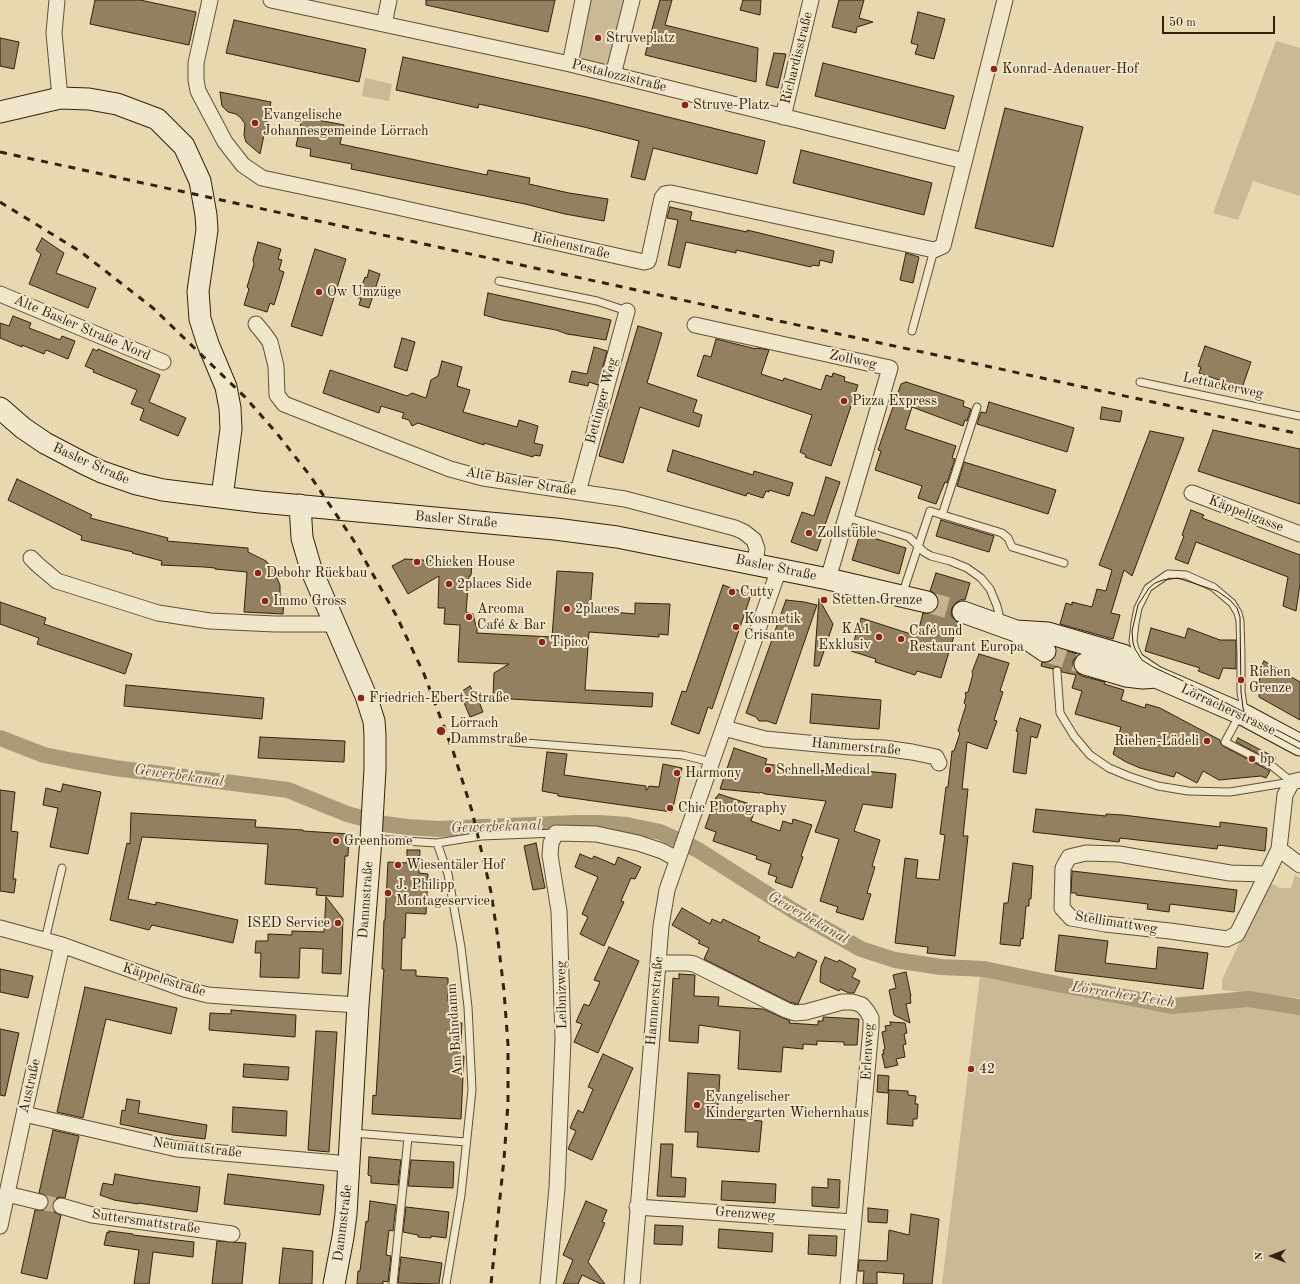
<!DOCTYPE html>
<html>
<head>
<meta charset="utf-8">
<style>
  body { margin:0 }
  #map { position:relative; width:1300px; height:1284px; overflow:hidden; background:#e8d8b0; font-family:"Old Standard TT",serif }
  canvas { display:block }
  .north { position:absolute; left:1252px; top:1236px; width:40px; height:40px; -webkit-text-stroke:3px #f0e6cc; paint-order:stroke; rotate:270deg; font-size:11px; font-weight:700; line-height:16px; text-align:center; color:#34210c }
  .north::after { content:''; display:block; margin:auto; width:14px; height:18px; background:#34210c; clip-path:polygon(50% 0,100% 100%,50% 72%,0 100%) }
  .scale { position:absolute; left:1162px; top:16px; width:113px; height:18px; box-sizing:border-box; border:2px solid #34210c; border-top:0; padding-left:5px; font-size:12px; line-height:14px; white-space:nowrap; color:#34210c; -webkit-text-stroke:3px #f0e6cc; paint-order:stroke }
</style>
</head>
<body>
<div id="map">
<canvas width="1300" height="1284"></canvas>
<div class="north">N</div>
<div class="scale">50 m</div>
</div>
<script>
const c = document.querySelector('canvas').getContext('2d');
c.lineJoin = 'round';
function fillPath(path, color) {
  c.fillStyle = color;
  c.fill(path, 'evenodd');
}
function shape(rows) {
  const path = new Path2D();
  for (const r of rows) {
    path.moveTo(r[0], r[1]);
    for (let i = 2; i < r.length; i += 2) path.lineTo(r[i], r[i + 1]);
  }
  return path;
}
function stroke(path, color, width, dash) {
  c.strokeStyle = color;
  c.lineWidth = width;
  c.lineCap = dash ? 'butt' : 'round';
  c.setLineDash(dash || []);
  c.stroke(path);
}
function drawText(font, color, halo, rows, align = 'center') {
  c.font = font + ' "Old Standard TT",serif';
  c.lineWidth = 4;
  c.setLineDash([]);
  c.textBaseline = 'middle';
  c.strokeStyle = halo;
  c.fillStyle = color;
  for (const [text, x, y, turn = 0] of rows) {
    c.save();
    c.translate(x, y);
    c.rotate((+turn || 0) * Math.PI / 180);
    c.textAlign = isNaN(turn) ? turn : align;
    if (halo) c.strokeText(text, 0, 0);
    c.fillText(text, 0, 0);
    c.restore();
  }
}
fillPath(shape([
  [583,0,632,0,613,75,570,64],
  [1276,41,1300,48,1300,196,1253,181,1238,220,1213,213],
  [365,78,392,84,389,101,362,96],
  [1295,875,1300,878,1300,998,1222,990,1222,980,1268,882,1280,888,1291,888],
  [980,976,1170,1013,1260,1005,1300,1014,1300,1284,942,1284]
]), '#c9b994');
stroke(shape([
  [0,738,44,755,74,761,115,768,288,790,347,814,384,824,407,827,438,829,576,823,600,823,627,825,660,832,678,840,698,850,794,911,861,949,895,960,941,967,984,969,1042,981,1172,1006,1248,999,1300,1007]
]), '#ab9a78', 16);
const building = shape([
  [95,0,140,0,196,12,189,45,90,24,95,0],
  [426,0,555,0,548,32,426,5,426,0],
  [660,0,672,0,665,25,758,48,756,82,645,55,660,0],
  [743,0,761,0,760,15,740,10,743,0],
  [839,0,864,0,859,18,873,22,857,27,856,33,832,27,839,0],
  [918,12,945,19,934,59,915,54,918,45,911,43,918,12],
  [234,20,366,49,359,82,226,53,234,20],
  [0,38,19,42,14,69,0,66,0,38],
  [774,53,786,54,778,88,766,85,774,53],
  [403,57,591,98,765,141,757,174,653,148,645,180,631,177,639,141,584,127,479,104,478,108,396,90,403,57],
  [823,63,954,96,945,129,815,96,823,63],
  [220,92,271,102,260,154,246,142,244,135,245,124,241,118,236,114,228,112,222,106,220,92],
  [1005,108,1083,127,1053,247,975,228,1005,108],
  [303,113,319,116,318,120,344,125,340,144,487,175,488,170,530,178,529,184,569,193,608,199,604,221,565,214,525,204,351,169,352,164,310,156,311,149,296,146,303,113],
  [801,150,932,183,924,215,793,183,801,150],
  [670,207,692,212,690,220,747,232,747,230,834,251,832,263,820,260,819,266,812,265,811,267,736,250,736,253,686,242,680,268,668,265,678,220,667,218,670,207],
  [42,238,64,253,56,273,96,288,88,308,29,284,41,254,36,250,42,238],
  [258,242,281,249,278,259,282,260,279,270,284,272,274,305,270,303,267,312,244,305,249,289,247,287,254,264,253,260,258,242],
  [315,249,346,259,322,336,291,326,315,249],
  [906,253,919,257,913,283,900,280,906,253],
  [369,270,380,274,369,308,359,305,361,298,358,298,365,277,367,278,369,270],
  [488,293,611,320,606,340,567,334,556,330,502,320,484,315,488,293],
  [13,316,31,323,29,328,60,340,62,336,75,341,68,359,46,350,44,354,22,345,22,347,0,338,0,323,9,326,13,316],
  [638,326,662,333,647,383,697,400,693,412,702,415,699,427,640,407,623,463,599,456,638,326],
  [402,338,415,342,407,371,394,367,402,338],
  [716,339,756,349,756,348,769,350,761,374,783,381,784,378,821,390,826,375,832,377,833,373,845,377,844,381,858,385,831,466,805,457,806,455,800,452,812,415,697,376,704,355,711,357,716,339],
  [1205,346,1251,362,1242,388,1199,373,1201,367,1198,366,1205,346],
  [594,347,607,351,598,385,589,382,588,386,569,382,572,371,587,374,594,347],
  [93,349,97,351,98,349,160,375,149,402,186,418,178,436,140,420,144,409,131,404,137,390,93,372,94,370,85,366,93,349],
  [442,361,462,367,457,386,470,390,463,412,517,427,519,420,538,426,534,443,543,445,540,456,534,455,533,457,484,443,484,445,418,423,412,426,409,420,402,418,404,413,381,406,379,413,323,393,330,370,407,396,412,393,426,398,431,380,438,376,442,361],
  [906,382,964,401,963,406,971,409,967,421,965,420,963,426,912,407,905,429,956,446,952,458,955,459,947,483,945,482,936,504,918,498,922,486,875,470,881,451,878,450,887,424,901,384,906,382],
  [989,402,1074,428,1067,452,977,424,981,412,986,413,989,402],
  [1102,407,1122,411,1120,422,1100,419,1102,407],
  [1213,430,1300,449,1300,504,1198,471,1213,430],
  [1150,431,1184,438,1132,576,1124,570,1111,613,1120,615,1113,639,1060,624,1066,603,1072,605,1072,602,1092,607,1097,589,1106,591,1112,570,1099,565,1150,431],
  [673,450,753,475,754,471,793,483,789,496,769,490,769,492,766,491,763,498,747,493,746,496,667,471,673,450],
  [964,462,1056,490,1048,514,957,486,964,462],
  [826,477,840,482,825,525,826,525,817,551,791,542,802,512,814,516,826,477],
  [17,479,92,515,90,518,168,538,167,541,248,548,248,552,266,561,274,571,280,585,280,600,284,600,283,614,244,612,247,572,215,569,215,568,204,567,161,565,162,561,132,553,133,552,81,540,82,536,8,500,17,479],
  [1191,510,1204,515,1202,518,1300,555,1300,584,1296,611,1283,606,1288,577,1196,542,1188,564,1175,559,1184,536,1182,535,1191,510],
  [941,520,994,536,989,552,936,536,941,520],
  [860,534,906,548,899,574,852,560,860,534],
  [405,559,472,563,471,576,469,576,466,612,473,614,476,626,477,626,477,633,552,637,557,571,593,573,590,610,635,614,635,603,670,604,668,635,659,634,659,637,589,632,585,690,653,693,652,707,493,698,494,673,509,664,458,662,460,625,444,624,445,608,438,608,439,576,408,594,392,566,405,559],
  [936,573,970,583,965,600,960,600,956,603,952,608,951,615,954,619,958,623,941,678,917,671,915,675,875,662,876,659,851,651,861,618,917,636,923,613,931,613,936,610,939,605,938,598,935,594,930,591,936,573],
  [723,585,751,595,712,709,708,707,699,734,671,724,682,691,686,692,723,585],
  [819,599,833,624,819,666,814,666,819,599],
  [786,600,804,602,817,605,776,724,767,721,759,721,756,717,746,713,786,600],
  [0,602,46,618,44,624,132,654,125,674,37,644,39,638,0,624,0,602],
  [1151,628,1185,638,1188,628,1220,640,1236,640,1236,669,1223,668,1219,679,1198,671,1200,668,1145,651,1151,628],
  [1056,648,1078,654,1073,661,1073,667,1077,673,1082,676,1105,682,1104,684,1124,690,1121,700,1145,708,1146,704,1160,708,1220,740,1221,744,1223,746,1270,771,1266,778,1261,776,1219,780,1203,771,1197,783,1176,772,1174,777,1140,768,1126,762,1113,754,1121,727,1075,714,1082,691,1072,688,1076,675,1062,672,1059,666,1055,667,1053,669,1041,666,1042,662,1050,662,1055,658,1057,652,1056,648],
  [979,654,1009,663,1000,691,1003,692,994,720,997,721,987,749,967,742,962,789,968,789,963,836,968,836,955,956,927,953,928,947,895,943,905,858,918,860,916,878,939,880,945,835,940,834,946,787,948,787,952,751,954,751,960,733,958,731,966,705,964,703,966,696,965,693,968,692,973,674,972,672,979,654],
  [1264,661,1300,682,1300,720,1259,697,1260,669,1264,661],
  [126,685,264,698,262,719,124,706,126,685],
  [470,686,478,699,483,712,470,717,465,705,459,693,470,686],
  [812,694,881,700,879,729,810,723,812,694],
  [1020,718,1041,725,1037,738,1031,736,1026,774,1013,772,1018,732,1016,731,1020,718],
  [260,737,345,741,344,762,258,758,260,737],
  [1238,738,1276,758,1274,762,1236,742,1238,738],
  [734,748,767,759,765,764,853,774,854,770,896,774,892,808,863,804,854,831,880,840,872,866,875,867,867,893,871,894,863,920,836,912,838,907,820,901,839,839,815,832,826,801,765,794,761,792,760,793,720,789,734,748],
  [547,752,567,754,564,775,646,786,646,790,647,790,649,786,659,787,663,764,682,768,672,812,558,796,558,794,542,791,547,752],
  [63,784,101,792,88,854,50,847,58,808,43,805,46,788,61,792,63,784],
  [0,790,15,792,11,831,18,832,13,879,16,879,14,893,0,891,0,790],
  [719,794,756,806,751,821,780,831,783,821,792,824,793,819,812,825,801,856,803,857,792,888,775,882,777,877,768,874,771,864,756,859,757,856,713,841,716,832,705,828,716,797,717,797,719,794],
  [1036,809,1106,816,1106,814,1123,815,1220,827,1220,822,1267,828,1265,851,1218,845,1217,849,1120,838,1119,842,1033,832,1036,809],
  [131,813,256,820,255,827,303,830,303,831,349,834,348,856,345,856,343,897,316,895,317,888,265,884,268,844,142,837,128,899,156,905,156,902,238,920,233,943,152,925,149,930,110,920,127,843,130,844,131,813],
  [536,843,545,888,533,890,524,846,536,843],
  [407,850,420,850,419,873,428,874,426,914,406,913,405,938,402,938,401,970,416,970,416,976,448,978,448,1001,456,1001,455,1022,462,1023,460,1056,464,1056,461,1119,372,1114,373,1095,376,1096,383,981,384,969,382,969,384,920,385,920,388,862,407,863,407,850],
  [580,854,592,859,594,856,615,865,618,857,641,867,635,879,631,878,621,901,624,902,604,946,580,934,588,917,582,914,598,877,575,867,580,854],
  [1013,863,1033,866,1031,899,1029,899,1029,906,1026,906,1023,939,1021,938,1020,946,1000,944,1004,903,1008,903,1013,863],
  [1072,871,1237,890,1234,912,1170,904,1169,912,1147,909,1148,904,1076,895,1076,893,1071,893,1072,871],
  [326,897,343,919,341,974,322,973,323,949,300,948,299,978,260,977,261,953,255,953,256,941,268,941,268,934,292,935,292,931,324,932,326,897],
  [682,908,710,924,712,919,721,923,723,919,760,937,758,941,795,958,798,952,817,961,798,1004,789,1002,704,959,709,948,698,943,700,941,672,925,682,908],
  [1059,935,1108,941,1105,963,1156,969,1158,947,1208,953,1203,989,1055,971,1059,935],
  [609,947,639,961,598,1053,574,1042,582,1024,576,1022,584,1004,589,1006,600,982,594,980,609,947],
  [825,957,837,962,839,960,856,969,852,977,860,981,854,993,849,993,840,989,839,991,820,982,821,966,825,957],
  [0,969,33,976,28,998,0,992,0,969],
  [906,972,911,996,910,996,911,1003,906,1004,910,1023,894,1015,889,990,896,988,893,975,906,972],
  [679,974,695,975,694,996,719,997,718,1006,763,1009,790,1021,789,1023,818,1025,818,1021,823,1021,823,1017,859,1019,857,1045,844,1045,844,1042,817,1041,817,1045,803,1044,803,1049,783,1047,781,1072,738,1069,740,1031,699,1025,698,1043,669,1041,673,978,679,979,679,974],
  [85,987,177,1008,171,1034,106,1019,83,1118,57,1112,85,987],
  [231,1010,296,1015,295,1037,209,1030,210,1013,231,1014,231,1010],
  [890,1022,905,1023,907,1033,904,1034,906,1044,903,1045,905,1057,896,1059,898,1065,885,1068,882,1054,884,1054,883,1050,885,1049,882,1032,886,1031,885,1026,891,1025,890,1022],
  [0,1029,19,1033,5,1096,0,1095,0,1029],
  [316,1031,337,1032,329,1152,308,1150,316,1031],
  [603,1054,633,1068,592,1160,568,1149,576,1131,570,1128,573,1121,578,1110,583,1113,593,1089,588,1087,603,1054],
  [244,1064,289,1067,288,1080,243,1077,244,1064],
  [688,1073,720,1075,717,1118,762,1121,759,1152,697,1147,698,1132,685,1132,688,1073],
  [878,1075,889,1076,888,1093,877,1092,878,1075],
  [889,1090,908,1091,908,1095,916,1096,915,1104,918,1104,917,1119,913,1119,913,1126,887,1124,889,1090],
  [127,1099,140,1101,138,1113,207,1125,205,1139,173,1135,120,1124,122,1110,125,1111,127,1099],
  [233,1107,287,1111,286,1136,232,1132,233,1107],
  [53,1130,79,1136,65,1198,58,1197,55,1200,52,1204,52,1209,54,1212,61,1215,47,1279,21,1273,35,1210,43,1210,47,1208,49,1204,48,1199,46,1196,39,1193,53,1130],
  [661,1144,673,1144,671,1177,686,1178,685,1197,657,1196,661,1144],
  [369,1157,401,1160,398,1185,371,1183,371,1176,368,1175,369,1157],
  [411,1160,454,1162,453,1188,408,1186,411,1160],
  [115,1174,155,1181,200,1187,197,1212,138,1203,138,1204,114,1200,100,1195,103,1183,113,1185,115,1174],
  [228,1174,324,1185,320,1215,224,1204,228,1174],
  [828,1179,840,1180,839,1208,812,1206,812,1187,828,1188,828,1179],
  [722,1181,776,1184,775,1203,721,1200,722,1181],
  [370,1201,396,1205,393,1231,389,1230,386,1255,391,1256,388,1282,383,1281,383,1284,357,1284,358,1271,360,1271,366,1221,368,1222,370,1201],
  [586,1201,607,1210,602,1222,605,1223,588,1262,605,1284,601,1284,582,1275,578,1284,563,1284,573,1260,563,1255,586,1201],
  [406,1207,449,1212,446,1238,431,1236,431,1238,418,1237,418,1235,403,1232,406,1207],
  [868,1208,888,1210,887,1223,868,1222,868,1208],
  [911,1214,939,1219,932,1284,903,1284,904,1274,877,1272,877,1284,863,1284,864,1271,858,1271,859,1260,887,1261,889,1230,909,1235,911,1214],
  [655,1225,683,1226,682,1245,654,1244,655,1225],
  [719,1229,773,1233,772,1252,718,1248,719,1229],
  [109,1231,133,1234,133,1235,194,1242,193,1257,153,1252,149,1284,134,1284,139,1250,104,1245,107,1232,109,1233,109,1231],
  [809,1235,837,1236,836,1256,808,1254,809,1235],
  [217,1241,246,1243,242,1284,212,1284,217,1241],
  [283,1248,313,1251,312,1284,279,1284,283,1248],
  [401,1257,442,1263,439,1284,398,1283,401,1257]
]);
fillPath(building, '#928061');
stroke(building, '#34210c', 1);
stroke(shape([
  [40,1202,61,1206]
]), '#c4b38f', 15, [15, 8]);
stroke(shape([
  [927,602,963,612],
  [1045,651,1085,664]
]), '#c4b38f', 21, [21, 10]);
const service = shape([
  [499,281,597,301,627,311],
  [912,331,934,250],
  [1140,382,1300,416],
  [942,515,977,407],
  [846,517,909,537,924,552,931,556,950,561,967,568,981,578,990,589,997,606,1001,623],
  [902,595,930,511,1002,533,1008,538,1012,547,1064,563],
  [1140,659,1135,649,1133,641,1135,623,1138,608,1148,588,1168,574,1186,575,1213,587,1232,603,1238,613,1240,621,1241,655,1241,692,1244,711],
  [1057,671,1060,713,1074,736,1090,755,1109,768,1128,776,1158,786,1188,791,1230,792,1291,782],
  [1239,716,1225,742,1272,766,1292,782],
  [512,742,683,755,711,762],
  [373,839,437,843,481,836,556,833],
  [437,843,448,874,461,947,468,1007,472,1090,461,1195,446,1284],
  [45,940,62,868],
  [353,1133,466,1142],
  [393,1284,408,1138]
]);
const minor = shape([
  [57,0,54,33,60,98],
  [210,0,196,63,196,80,198,91,225,142,243,165,262,178,352,197,644,262,648,261,649,258,662,198,665,194,671,193,934,250,943,246,1005,0],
  [271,0,570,64,964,161],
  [384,24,389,0],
  [570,64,583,0],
  [613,75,632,0],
  [783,117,811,0],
  [0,294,163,362],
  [256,324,265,335,270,342,276,366,277,395,284,404,450,469,483,478,625,499,735,528,744,532,754,540,757,549,755,564],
  [695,325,890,368,828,579],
  [578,492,627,311],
  [1192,493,1300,534],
  [31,558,38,565,57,581,158,613,210,621,275,624,334,624],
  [724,728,765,739,850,747,884,748,912,752,936,757,939,763],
  [1279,849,1300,865],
  [1267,874,1230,873,1119,854,1086,853,1069,857,1063,868,1062,908,1071,918,1105,924,1170,931,1227,939,1237,934,1267,874,1279,849,1285,795,1292,782,1300,780],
  [0,928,62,945,184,989,208,995,235,997,358,1005],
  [658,963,688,963,694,964,786,1010,795,1013,806,1012,842,1002,853,1002,862,1005,867,1011,871,1018,871,1027,848,1284],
  [24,1114,177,1149,349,1164],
  [7,1194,40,1202],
  [61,1206,92,1215,232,1234],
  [637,1207,853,1222],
  [0,1226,24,1114,62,945],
  [548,1284,557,1188,563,1039,559,911,550,855,551,843,556,833,596,834,638,843,662,851,677,859],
  [632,1284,661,926,667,890,779,569]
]);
const secondary = shape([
  [0,112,60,98,89,99,117,104,157,119,184,146,200,181,206,215,207,230,198,291,200,319,208,344,226,387,230,408,231,429,222,497],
  [0,408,23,428,45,443,85,464,102,472,137,484,163,490,260,502,555,529,617,537,828,579,927,602],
  [300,505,302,538,311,569,366,696,374,721,375,735,375,769,371,839,358,1005,346,1214,343,1237,334,1284],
  [963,612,1016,631,1045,651],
  [1016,631,1048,633,1123,655,1156,677,1244,715,1300,745],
  [1085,664,1126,676,1143,678,1156,677]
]);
stroke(service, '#614f35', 9);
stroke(minor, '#614f35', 17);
stroke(secondary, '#34210c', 23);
stroke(service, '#f0e6cc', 7);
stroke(minor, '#f0e6cc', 15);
stroke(secondary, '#f0e6cc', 21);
stroke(shape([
  [1300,742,1258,720,1245,713,1244,712,1181,680,1153,667,1142,660,1135,649,1133,643,1132,631,1138,605,1149,588,1155,583,1163,580,1178,578,1217,591,1230,600,1237,608,1240,617,1241,692,1243,708,1245,713,1248,717,1250,720,1259,727,1300,749]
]), '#34210c', 1);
stroke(shape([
  [0,152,1300,434],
  [0,202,81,252,153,308,246,398,279,436,311,477,354,541,396,615,424,674,453,751,472,811,491,892,497,932,504,991,508,1045,508,1103,504,1159,491,1284]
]), '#34210c', 3, [7, 7]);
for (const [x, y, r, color] of [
  [598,38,4,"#8f2418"],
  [994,69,4,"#8f2418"],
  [685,105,4,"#8f2418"],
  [255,123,4,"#8f2418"],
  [319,292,4,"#8f2418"],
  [844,401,4,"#8f2418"],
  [809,533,4,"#8f2418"],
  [417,562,4,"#8f2418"],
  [258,573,4,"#8f2418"],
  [449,584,4,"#8f2418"],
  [732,592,4,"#8f2418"],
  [824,600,4,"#8f2418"],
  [265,601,4,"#8f2418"],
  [567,609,4,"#8f2418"],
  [469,617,4,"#8f2418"],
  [736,627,4,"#8f2418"],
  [879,637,4,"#8f2418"],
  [901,639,4,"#8f2418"],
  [542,642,4,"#8f2418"],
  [1241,680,4,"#8f2418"],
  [361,698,4,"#8f2418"],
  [441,731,5,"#8f2418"],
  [1207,741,4,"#8f2418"],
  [1252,759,4,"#8f2418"],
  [768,770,4,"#8f2418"],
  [677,773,4,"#8f2418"],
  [670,808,4,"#8f2418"],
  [336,841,4,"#8f2418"],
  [398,865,4,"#8f2418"],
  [388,893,4,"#8f2418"],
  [338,923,4,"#8f2418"],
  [971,1069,4,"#8f2418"],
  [697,1105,4,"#8f2418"]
]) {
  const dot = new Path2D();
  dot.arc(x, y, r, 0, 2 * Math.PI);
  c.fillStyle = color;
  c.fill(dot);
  stroke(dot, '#f0e6cc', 1.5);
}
drawText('14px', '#34210c', '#f0e6cc', [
  ["Struveplatz",606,38],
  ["Konrad-Adenauer-Hof",1002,69],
  ["Struve-Platz",693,105],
  ["Evangelische",263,115],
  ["Johannesgemeinde Lörrach",263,131],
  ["Ow Umzüge",327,292],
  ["Pizza Express",852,401],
  ["Zollstüble",817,533],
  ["Chicken House",425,562],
  ["Debohr Rückbau",266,573],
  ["2places Side",457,584],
  ["Cutty",740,592],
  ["Stetten Grenze",832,600],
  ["Immo Gross",273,601],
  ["Arcoma",477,609],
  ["Café & Bar",477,625],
  ["2places",575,609],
  ["Kosmetik",744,619],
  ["Crisante",744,635],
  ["KA1",871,629,"right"],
  ["Exklusiv",871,645,"right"],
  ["Café und",909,631],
  ["Restaurant Europa",909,647],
  ["Tipico",550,642],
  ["Riehen",1249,672],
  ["Grenze",1249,688],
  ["Friedrich-Ebert-Straße",369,698],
  ["Lörrach",450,723],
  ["Dammstraße",450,739],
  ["Riehen-Lädeli",1199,741,"right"],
  ["bp",1260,759],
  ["Schnell Medical",776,770],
  ["Harmony",685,773],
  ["Chic Photography",678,808],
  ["Greenhome",344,841],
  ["Wiesentäler Hof",406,865],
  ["J. Philipp",396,885],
  ["Montageservice",396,901],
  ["ISED Service",330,923,"right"],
  ["42",979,1069],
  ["Evangelischer",705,1097],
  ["Kindergarten Wichernhaus",705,1113]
], 'left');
drawText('14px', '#34210c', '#f0e6cc', [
  ["Richardisstraße",797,58,-76],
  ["Pestalozzistraße",619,76,14],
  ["Riehenstraße",571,246,13],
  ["Alte Basler Straße Nord",82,328,23],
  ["Zollweg",853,360,12],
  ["Lettackerweg",1223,386,12],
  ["Bettinger Weg",602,401,-75],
  ["Basler Straße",91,464,24],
  ["Alte Basler Straße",521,482,10],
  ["Käppeligasse",1246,514,21],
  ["Basler Straße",456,520,5],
  ["Basler Straße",776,568,12],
  ["Lörracherstrasse",1228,710,25],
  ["Hammerstraße",856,747,5],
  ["Dammstraße",366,900,-86],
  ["Stellimattweg",1116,923,9],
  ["Käppelestraße",164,980,17],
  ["Leibnizweg",562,995,-91],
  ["Hammerstraße",655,1001,-85],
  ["Am Bahndamm",455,1030,-94],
  ["Erlenweg",868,1052,-87],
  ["Austraße",30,1086,-77],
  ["Neumattstraße",197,1148,7],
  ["Grenzweg",745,1214,4],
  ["Suttersmattstraße",146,1222,8],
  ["Dammstraße",343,1223,-83]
]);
drawText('italic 15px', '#5e4b32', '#f0e6cc', [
  ["Gewerbekanal",179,776,8],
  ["Gewerbekanal",496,827,-2],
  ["Gewerbekanal",808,918,30],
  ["Lörracher Teich",1123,995,9]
]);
</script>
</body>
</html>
